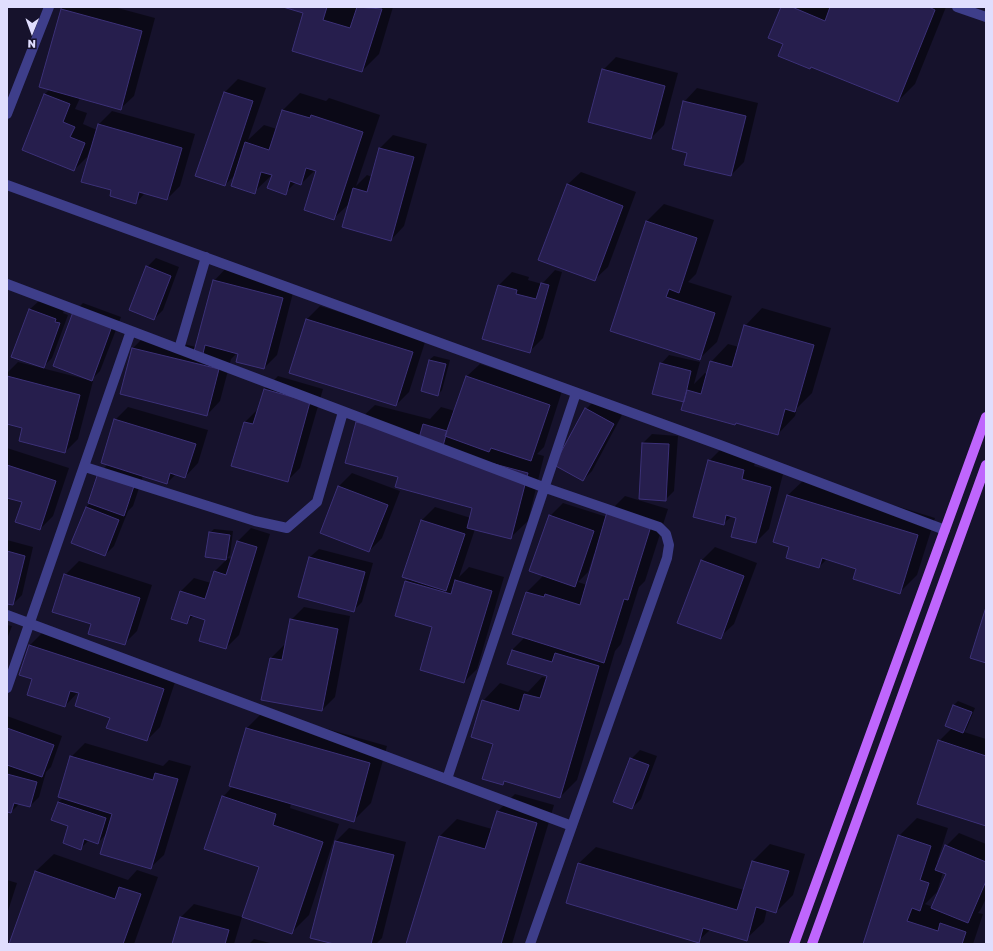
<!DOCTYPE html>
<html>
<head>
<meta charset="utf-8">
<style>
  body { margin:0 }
  #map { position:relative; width:993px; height:951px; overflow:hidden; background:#16122c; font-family:"Golos Text",sans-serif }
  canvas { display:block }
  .frame { position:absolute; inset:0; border:8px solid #e0defe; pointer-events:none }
  .north { position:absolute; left:12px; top:12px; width:40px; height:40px; -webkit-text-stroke:3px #16122c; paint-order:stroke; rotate:181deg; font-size:11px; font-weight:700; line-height:16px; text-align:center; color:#e0defe }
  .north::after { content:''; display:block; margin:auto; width:14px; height:18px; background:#e0defe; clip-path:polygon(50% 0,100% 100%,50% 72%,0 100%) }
</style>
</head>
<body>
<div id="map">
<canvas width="993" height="951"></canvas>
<div class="frame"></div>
<div class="north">N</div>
</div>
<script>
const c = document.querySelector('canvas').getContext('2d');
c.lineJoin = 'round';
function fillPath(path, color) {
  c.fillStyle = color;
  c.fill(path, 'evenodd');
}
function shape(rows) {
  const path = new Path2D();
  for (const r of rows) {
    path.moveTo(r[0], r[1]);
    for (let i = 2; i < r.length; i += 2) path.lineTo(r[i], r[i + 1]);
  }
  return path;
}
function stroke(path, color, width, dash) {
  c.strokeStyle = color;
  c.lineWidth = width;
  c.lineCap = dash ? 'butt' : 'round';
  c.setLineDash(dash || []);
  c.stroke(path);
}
fillPath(shape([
  [64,7,114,7,155,18,134,96,120,109,80,98,75,109,87,113,83,124,97,130,99,124,112,111,195,134,180,186,167,199,145,193,136,203,113,189,90,149,87,157,74,170,45,94,50,89,61,9],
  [287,7,358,8,393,7,379,54,362,71,304,12],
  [782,7,946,7,915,84,898,101,784,44],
  [616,57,678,73,664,125,651,138,603,70],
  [238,79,266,88,248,140,264,125,277,129,283,110,300,93,326,101,329,98,380,115,356,186,367,175,372,177,380,148,393,135,427,144,404,226,391,240,350,203,334,218,317,171,315,170,301,184,296,182,285,193,273,174,254,192,236,174,225,185,197,176,225,92],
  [697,88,758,103,744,162,731,175,684,102],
  [581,172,636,192,608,267,594,280,567,185],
  [664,204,714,220,696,274,688,282,732,296,717,342,699,359,611,330,647,221],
  [156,258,179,267,163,310,154,319,147,267],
  [227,267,295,285,277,355,264,368,237,353,231,359,220,401,207,415,121,393,133,348,146,335,196,347,214,281],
  [555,270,562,272,543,338,530,351,499,285,512,272,529,277,528,280,542,284],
  [39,301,64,310,63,313,68,315,52,358,43,367,30,309],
  [83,303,121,317,100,371,91,380,74,312],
  [320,306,426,339,409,392,396,405,307,319],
  [762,308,831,328,812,393,797,408,795,416,778,434,685,401,661,364,669,355,700,362,694,384,705,373,707,374,711,362,728,344,739,347,745,326],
  [434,356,450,360,442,390,438,395,429,360],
  [18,362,93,381,78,439,65,452,24,427,7,423,7,373],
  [480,364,562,391,544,447,537,454,544,456,528,521,510,538,475,529,459,577,469,567,504,577,477,669,464,682,406,581,410,578,404,576,422,520,435,507,471,518,474,507,399,476,347,463,357,422,375,405,430,419,441,407,455,411,466,377],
  [278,376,323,389,300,468,287,481,245,422,258,409,265,389],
  [595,400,622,415,592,471,583,480,586,409],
  [128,407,208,430,198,463,185,477,176,474,167,483,143,476,133,506,128,511,114,546,105,555,86,507,91,503,99,474,108,464,115,420],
  [652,434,678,436,674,491,665,500,640,498,643,443],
  [7,448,69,468,53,516,40,529,23,501,10,497,7,503],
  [722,448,757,457,754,466,783,474,769,529,756,542,738,517,732,516,723,524,709,461],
  [352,473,400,491,382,538,369,551,321,533,339,486],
  [806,478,935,518,917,575,899,593,858,568,827,559,819,567,790,546,774,541,788,495],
  [625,496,668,509,645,581,639,587,621,644,615,651,577,780,560,797,506,781,502,784,483,701,500,683,528,692,542,677,547,678,548,675,512,650,525,637,527,592,544,575,550,516,563,503,607,517,608,513],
  [594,554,596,554,587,585,578,582,588,572],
  [251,528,270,534,239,635,226,648,206,619,194,615,187,623,181,591,194,578,211,583,215,571,227,559,206,556,210,533,214,529,233,531,230,555,227,558,232,559,238,541],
  [7,540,33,547,22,595,13,604,7,603],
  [715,547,757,563,734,624,720,637,702,560],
  [319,549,373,563,362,602,353,611,310,557],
  [79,561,152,585,137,631,124,644,65,575],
  [304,607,350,616,335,697,322,710,271,658,284,645,286,646,291,620],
  [7,625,12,626,7,639],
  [43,632,177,676,160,727,147,740,111,717,80,693,78,692,65,706,33,679,20,675,30,645],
  [958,701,975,708,967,728,964,732,986,739,986,825,939,741,952,728,954,705],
  [264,711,387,746,371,803,353,821,291,803,290,808,339,824,309,915,291,933,260,866,223,797,233,786,247,728],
  [7,716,62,736,51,767,46,772,39,797,30,806,20,803,11,812,7,811],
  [85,743,163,766,169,760,191,766,164,855,150,868,108,832,98,843,89,840,81,848,58,802,63,798,71,757],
  [640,750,657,756,641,799,632,808,631,759],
  [515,794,554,805,512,944,407,944,440,836,457,819,492,829,498,811],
  [917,818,948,828,937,862,939,863,946,846,959,833,986,844,986,898,981,909,978,913,983,914,973,944,864,944,899,836],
  [943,872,947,873,933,907,925,904,937,892],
  [349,828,406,842,382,938,376,944,338,944,336,841],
  [770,844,805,854,793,895,776,912,767,909,764,922,746,939,711,929,698,941,578,864,596,847,744,890,753,861],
  [54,854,128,880,137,870,158,877,134,944,10,944,36,871],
  [7,880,17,883,7,914],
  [194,904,242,917,234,944,173,944,181,917],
  [254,939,274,944,249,944]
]), '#0007');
const building = shape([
  [283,7,327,7,323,20,350,28,357,7,382,9,362,72,292,51,303,13,283,7],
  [781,7,792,7,825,21,830,7,929,7,935,10,898,102,811,67,810,69,778,56,783,44,768,38,781,7],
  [61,9,142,31,121,110,39,87,61,9],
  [602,69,665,86,651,139,588,122,602,69],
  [224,92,253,101,225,186,195,176,224,92],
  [44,94,70,104,63,122,75,127,70,137,85,143,74,171,22,150,44,94],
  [683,101,746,116,731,176,684,165,687,153,672,149,683,101],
  [282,110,310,118,311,115,363,132,334,220,304,210,316,171,306,168,301,185,290,181,286,195,267,188,272,175,261,172,255,194,231,186,245,142,269,150,282,110],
  [98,124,182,148,167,200,139,192,136,204,110,196,111,190,81,182,98,124],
  [379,148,414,157,391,241,342,227,353,188,367,192,379,148],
  [567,184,623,206,595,281,538,260,567,184],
  [646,221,697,238,679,293,669,289,666,297,715,313,700,360,610,331,646,221],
  [146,266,171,276,154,320,129,310,146,266],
  [213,280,283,298,264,369,236,362,238,354,205,345,202,358,192,359,213,280],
  [541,283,549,285,530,353,482,339,498,285,517,290,516,294,536,299,541,283],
  [29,309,56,319,55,322,60,323,44,368,11,357,29,309],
  [73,312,112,326,92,381,53,366,73,312],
  [306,319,413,352,396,406,289,373,306,319],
  [744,325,814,345,795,412,785,409,778,435,736,423,735,425,681,410,687,390,701,394,710,361,732,367,744,325],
  [132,348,219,369,207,416,120,394,132,348],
  [429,360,446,364,438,396,421,391,429,360],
  [660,363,691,371,684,402,652,394,660,363],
  [7,376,80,395,65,453,19,441,22,428,7,424,7,376],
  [466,376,550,405,531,461,491,448,489,452,445,436,466,376],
  [264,389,310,402,288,482,231,466,244,422,253,424,264,389],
  [585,408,614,424,583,481,554,465,585,408],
  [114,419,196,444,185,478,170,473,167,484,101,463,114,419],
  [356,422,419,438,423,424,447,431,442,450,528,473,511,539,467,528,472,508,395,487,398,477,345,463,356,422],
  [642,443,669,444,666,501,639,499,642,443],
  [708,460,744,470,742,479,771,487,756,543,731,537,736,518,726,515,724,525,693,517,708,460],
  [7,465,56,481,40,530,15,522,22,502,7,498,7,465],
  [98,473,134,486,124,516,88,503,98,473],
  [338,486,388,505,369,552,320,533,338,486],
  [787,495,918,535,900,594,853,579,856,569,822,558,819,568,786,558,789,547,773,542,787,495],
  [86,507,119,520,105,556,71,543,86,507],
  [607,512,651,526,628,600,624,599,604,663,512,634,526,592,544,597,545,594,580,605,607,512],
  [549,515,594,531,575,587,529,571,549,515],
  [421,520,465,534,446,591,402,577,421,520],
  [209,532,230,535,226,560,205,557,209,532],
  [237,541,257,547,226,649,199,641,205,620,190,615,187,624,171,619,180,591,205,599,214,571,226,575,237,541],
  [7,551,25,556,13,605,7,604,7,551],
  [309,557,365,572,354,612,298,597,309,557],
  [701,560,744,576,721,639,677,623,701,560],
  [64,574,140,598,125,645,88,634,91,624,52,612,64,574],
  [455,580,492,591,464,683,420,670,432,627,395,616,405,581,451,594,455,580],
  [986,607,986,663,970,658,986,607],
  [290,619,338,629,322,711,261,700,270,658,282,660,290,619],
  [29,645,164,689,147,741,106,728,110,718,75,706,79,693,70,691,65,707,27,695,32,679,19,675,29,645],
  [512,650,552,662,555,653,599,666,560,798,504,781,503,785,482,779,493,744,471,737,482,700,519,711,524,694,540,698,547,676,507,664,512,650],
  [953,705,972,712,963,733,945,726,953,705],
  [7,728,54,745,42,777,7,765,7,728],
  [246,728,370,763,354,822,229,786,246,728],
  [938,740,986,756,986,826,917,804,938,740],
  [70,756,153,780,155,773,178,779,151,869,100,854,112,814,58,797,70,756],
  [630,758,649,765,632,809,613,802,630,758],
  [7,774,37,782,30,807,14,803,11,813,7,812,7,774],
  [222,796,276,814,273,825,323,842,292,934,242,917,259,867,204,849,222,796],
  [58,802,106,818,98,844,84,839,81,850,63,843,68,826,51,820,58,802],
  [497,811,537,823,501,944,406,944,439,836,485,849,497,811],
  [898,835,931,846,920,880,929,883,920,911,912,908,907,921,938,931,940,923,966,932,962,944,863,944,898,835],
  [335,841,394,855,371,944,334,944,310,938,335,841],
  [945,845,986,862,986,881,968,923,931,908,946,874,935,870,945,845],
  [752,861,789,871,776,913,756,907,747,941,703,928,699,943,566,903,578,863,737,910,752,861],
  [35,871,115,899,119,887,141,894,123,944,9,944,35,871],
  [180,917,229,930,225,944,172,944,180,917]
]);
fillPath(building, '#261e4d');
stroke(building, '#3c3178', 1);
stroke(shape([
  [957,7,986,17],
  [7,114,49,7],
  [7,185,720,445,945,530],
  [7,284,543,487,659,527,666,534,669,545,667,558,530,944],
  [179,349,206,257],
  [85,467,255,521,287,528,317,502,343,412],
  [7,615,572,826],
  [7,688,131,331],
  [447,779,576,393]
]), '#3e3e8a', 10);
stroke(shape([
  [794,944,986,417],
  [812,944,986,465]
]), '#bf66fd', 10);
</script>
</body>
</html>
